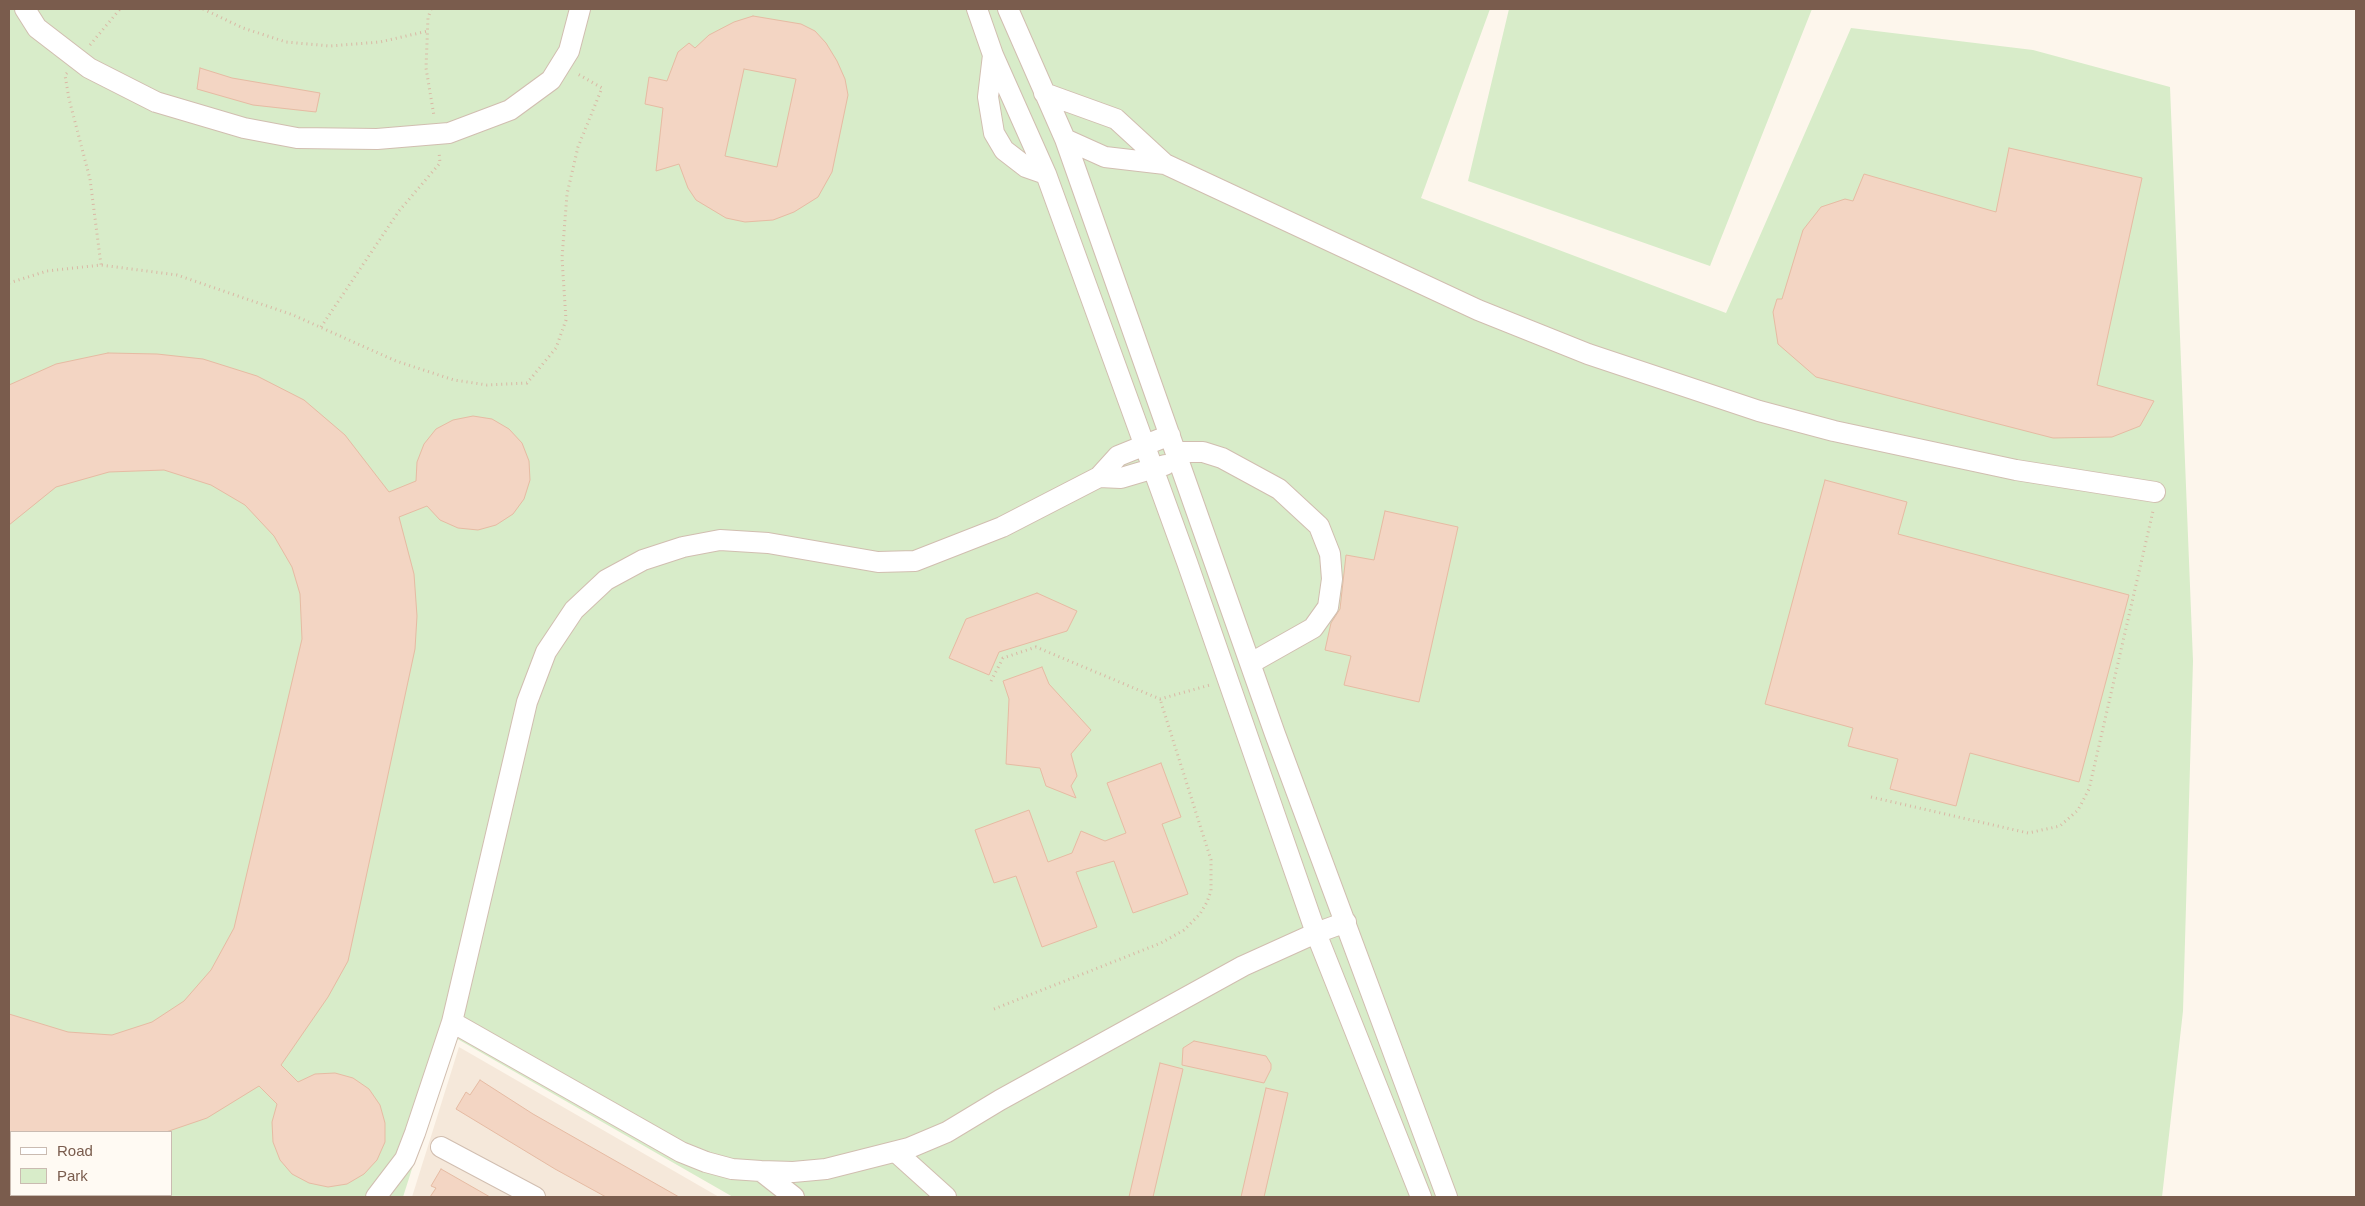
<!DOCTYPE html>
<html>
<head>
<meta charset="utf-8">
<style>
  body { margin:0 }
  #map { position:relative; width:2365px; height:1206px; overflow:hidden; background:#fdf6ec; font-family:Arial,sans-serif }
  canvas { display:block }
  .frame { position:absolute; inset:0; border:10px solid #7a5c4d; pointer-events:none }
  .legend { position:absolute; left:10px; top:1131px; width:162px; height:65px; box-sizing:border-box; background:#fffaf3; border:1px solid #cabbb1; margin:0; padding:6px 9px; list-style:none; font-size:15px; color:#7a5c4d }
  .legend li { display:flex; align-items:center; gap:10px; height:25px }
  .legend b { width:25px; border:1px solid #cabbb1 }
</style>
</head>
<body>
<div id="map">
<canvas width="2365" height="1206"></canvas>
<div class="frame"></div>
<ul class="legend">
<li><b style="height:6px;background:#fff"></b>Road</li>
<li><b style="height:14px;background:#d8ecc9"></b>Park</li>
</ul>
</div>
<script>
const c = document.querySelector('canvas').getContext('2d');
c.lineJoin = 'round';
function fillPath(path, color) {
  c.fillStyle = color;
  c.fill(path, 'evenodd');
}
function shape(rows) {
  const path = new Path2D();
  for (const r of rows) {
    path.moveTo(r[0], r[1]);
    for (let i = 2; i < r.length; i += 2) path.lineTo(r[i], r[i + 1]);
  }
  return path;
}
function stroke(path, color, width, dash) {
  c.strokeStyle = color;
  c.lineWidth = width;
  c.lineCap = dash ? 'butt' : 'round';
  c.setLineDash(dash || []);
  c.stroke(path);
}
fillPath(shape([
  [459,1047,719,1197,412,1197]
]), '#f5e8da');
fillPath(shape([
  [9,9,1490,9,1421,198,1726,313,1851,28,2033,50,2170,87,2193,661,2183,1011,2162,1197,733,1197,454,1037,403,1197,9,1197],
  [11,1132,171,1132,171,1195,11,1195],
  [1509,9,1812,9,1710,266,1468,181]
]), '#d8ecc9');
const building = shape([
  [753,16,801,24,815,31,826,43,837,61,845,79,848,95,832,172,818,197,794,212,773,220,745,222,726,218,696,200,688,188,679,164,656,171,663,108,645,104,649,77,667,81,678,52,689,43,695,48,709,35,734,22,753,16],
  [744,69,796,79,777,167,725,156,744,69],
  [200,68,232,78,320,93,316,112,253,105,197,89,200,68],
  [2009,148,2142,178,2097,385,2154,401,2140,426,2112,437,2053,438,1816,377,1778,344,1773,312,1777,299,1782,299,1803,230,1821,207,1845,199,1853,201,1864,174,1996,212,2009,148],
  [108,353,157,354,203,359,257,376,304,400,345,435,389,492,416,481,417,462,424,444,436,429,453,420,473,416,492,419,509,429,522,443,529,461,530,480,524,499,513,514,496,525,478,530,458,528,440,520,427,506,399,517,414,574,417,616,415,649,348,961,328,997,281,1065,298,1082,315,1074,335,1073,353,1078,369,1089,380,1105,385,1123,385,1142,377,1160,364,1174,347,1184,328,1187,309,1183,292,1174,280,1160,273,1142,272,1122,277,1104,259,1086,207,1118,166,1132,9,1132,9,1014,68,1032,112,1035,152,1022,184,1001,211,970,234,928,302,639,300,594,292,567,274,536,245,505,211,485,164,470,109,472,56,487,9,525,9,385,56,364,108,353],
  [1825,480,1907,502,1898,534,2129,595,2079,782,1970,753,1956,806,1890,789,1898,759,1848,746,1853,728,1765,704,1825,480],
  [1385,511,1458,527,1419,702,1344,685,1351,656,1325,650,1331,623,1340,609,1346,555,1374,560,1385,511],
  [1037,593,1077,611,1067,631,999,652,989,675,949,658,966,619,1037,593],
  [1042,667,1049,684,1091,730,1071,754,1077,776,1071,786,1076,798,1046,786,1040,768,1006,764,1009,699,1003,681,1042,667],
  [1161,763,1181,817,1162,824,1188,894,1133,913,1114,861,1076,872,1097,927,1042,947,1016,876,994,883,975,830,1029,810,1048,862,1072,853,1081,831,1105,841,1126,833,1107,783,1161,763],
  [1194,1041,1266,1056,1271,1064,1271,1069,1264,1083,1182,1065,1183,1048,1194,1041],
  [1160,1063,1183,1069,1153,1197,1129,1197,1160,1063],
  [480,1080,533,1114,679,1197,606,1197,555,1169,456,1109,466,1092,470,1095,480,1080],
  [1266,1088,1288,1093,1264,1197,1241,1197,1266,1088],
  [441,1169,490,1197,430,1197,436,1188,431,1186,441,1169]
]);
fillPath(building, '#f3d5c3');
stroke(building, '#e6bba3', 1);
const minor = shape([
  [25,9,37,28,89,68,156,102,244,128,297,138,377,139,449,133,510,110,551,80,569,51,580,9],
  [977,9,993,55,1046,174,1187,562,1316,933,1421,1197],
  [1008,9,1065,139,1275,734,1447,1197],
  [993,55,988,97,994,133,1004,150,1026,167,1046,174],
  [1044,93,1116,119,1165,164,1478,310,1588,354,1759,411,1834,431,2016,470,2155,492],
  [1065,139,1105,157,1165,164],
  [1176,452,1203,452,1222,458,1279,489,1319,526,1330,554,1332,579,1328,607,1313,628,1251,663],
  [1099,477,1121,478,1165,465],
  [452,1022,681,1152,706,1162,732,1169,761,1171,793,1172,826,1169,909,1148,947,1132,1000,1100,1243,966,1316,933,1346,922],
  [441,1147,535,1197],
  [896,1152,946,1197],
  [761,1171,794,1197],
  [376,1197,405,1159,415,1133,452,1022,527,702,546,652,574,610,606,580,643,560,683,547,720,540,768,543,878,562,915,561,1002,527,1099,477,1118,456,1170,435]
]);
stroke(minor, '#d1beb0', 22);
stroke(shape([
  [203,9,243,28,286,42,330,46,380,42,428,31],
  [431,9,428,18,426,68,434,116],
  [90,45,120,9],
  [67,73,65,75,69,99,90,179,101,265],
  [9,283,47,271,101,265,177,275,293,315,396,361,454,380,487,385,527,383,556,348,566,320,562,258,567,194,578,147,602,88,576,73],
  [321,327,399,211,440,163,439,152],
  [991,681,1003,658,1036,647,1160,699,1210,685],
  [1871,797,2028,833,2060,826,2078,810,2089,789,2153,511],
  [994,1009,1161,943,1184,930,1200,914,1207,902,1211,891,1211,860,1160,699]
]), '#d9b8a5', 3, [1, 4]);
stroke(minor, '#fff', 20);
</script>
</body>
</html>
